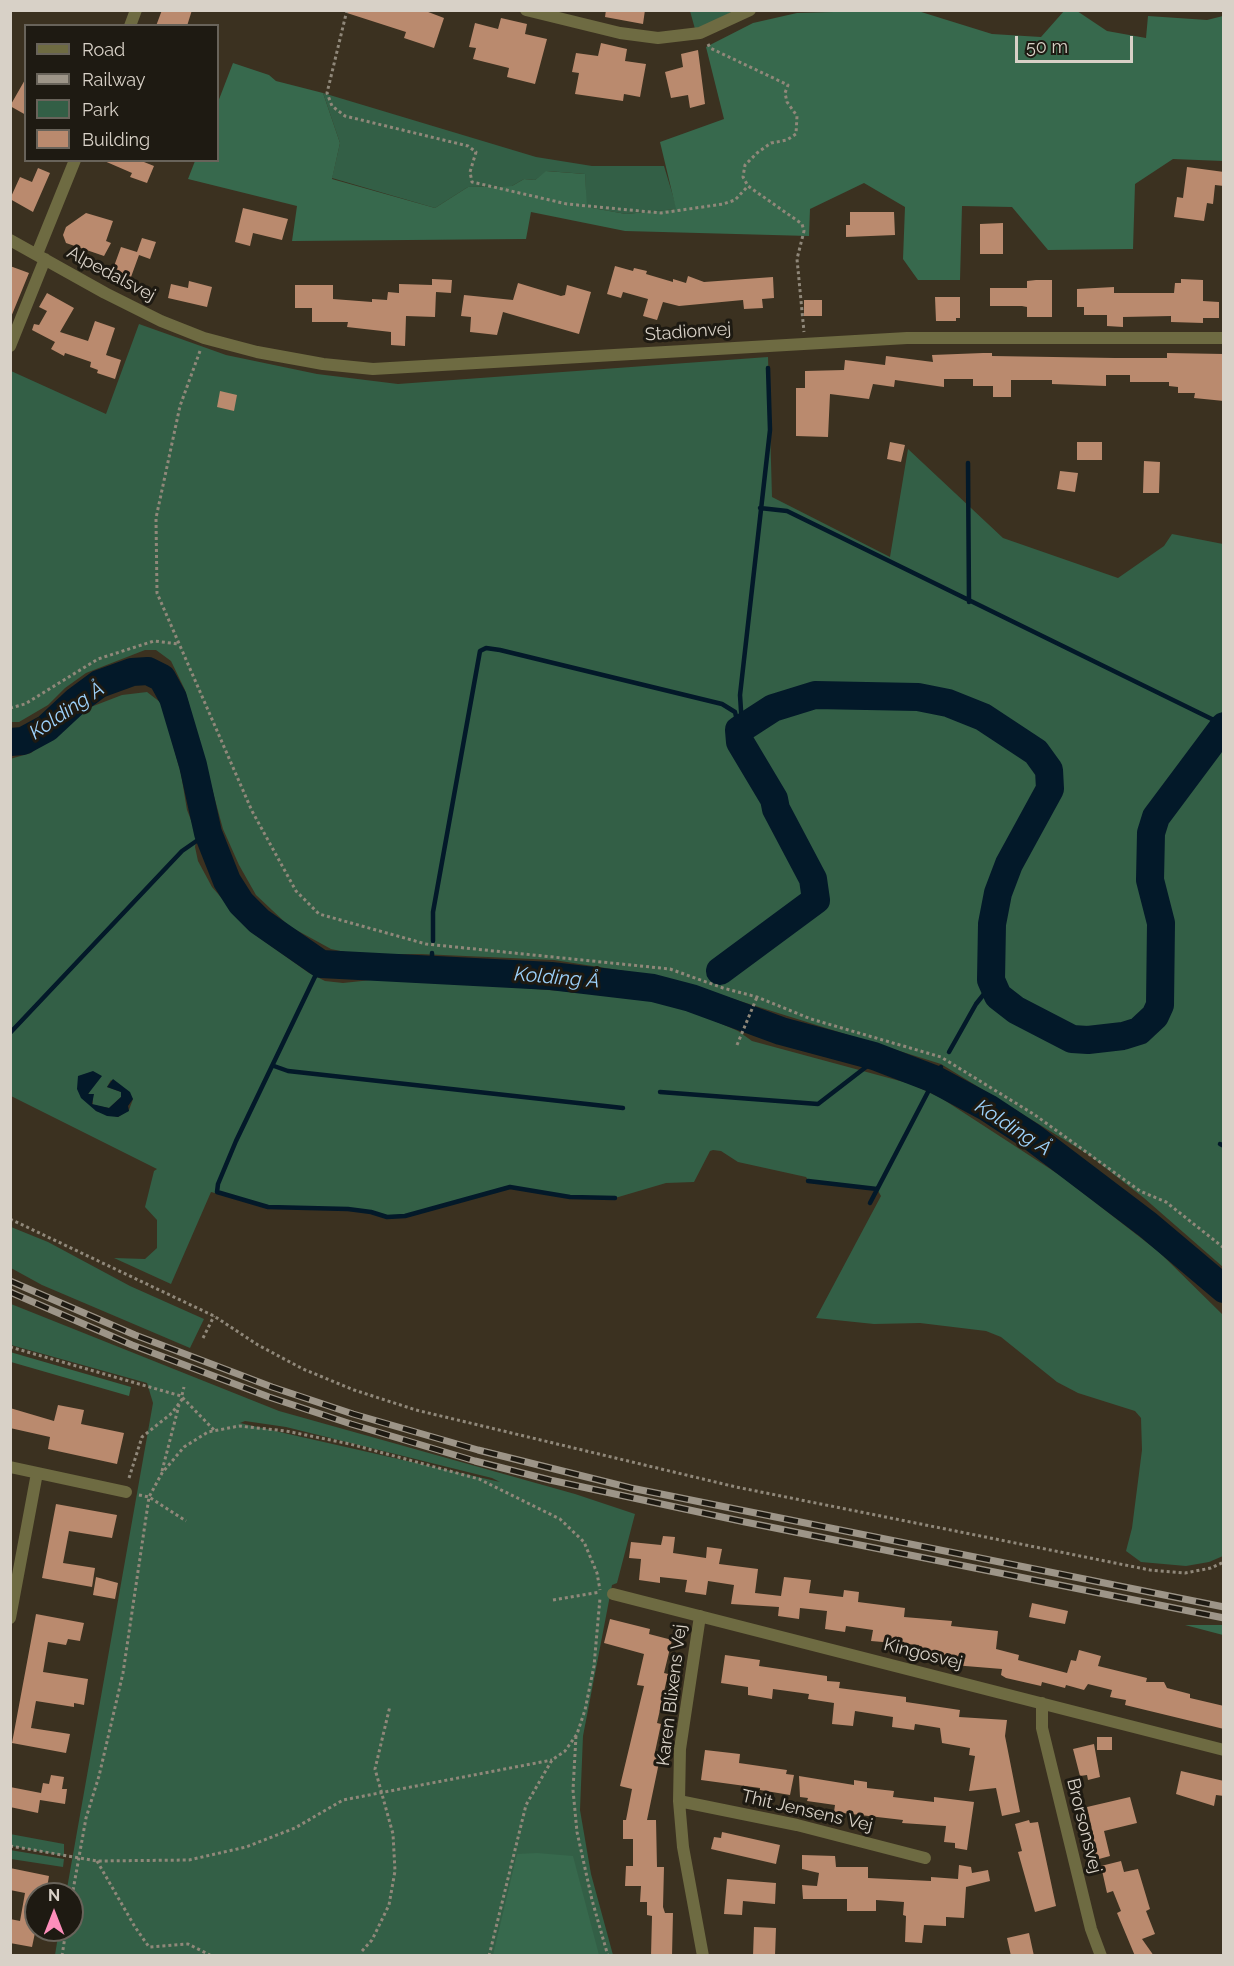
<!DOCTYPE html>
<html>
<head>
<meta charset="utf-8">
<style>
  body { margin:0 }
  #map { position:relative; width:1234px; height:1966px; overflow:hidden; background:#3b3120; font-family:Raleway,sans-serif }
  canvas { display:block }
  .frame { position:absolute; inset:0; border:12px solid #d8d1c7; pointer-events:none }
  .legend { position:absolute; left:24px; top:24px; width:195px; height:138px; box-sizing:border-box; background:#1e1a12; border:2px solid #68635a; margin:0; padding:8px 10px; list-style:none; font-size:18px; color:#d8d1c7 }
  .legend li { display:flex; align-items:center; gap:12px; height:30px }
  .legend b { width:30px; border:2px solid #68635a }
  .north { position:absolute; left:24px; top:1882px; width:60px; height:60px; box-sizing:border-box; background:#1e1a12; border:2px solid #68635a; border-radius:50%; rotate:0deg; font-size:16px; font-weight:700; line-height:24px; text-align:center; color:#d8d1c7 }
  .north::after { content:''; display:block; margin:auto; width:21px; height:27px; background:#fe8ebb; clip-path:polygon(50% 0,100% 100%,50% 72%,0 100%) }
  .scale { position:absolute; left:1015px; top:36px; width:118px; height:27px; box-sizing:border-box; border:3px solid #d8d1c7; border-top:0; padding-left:8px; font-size:18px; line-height:21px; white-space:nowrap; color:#d8d1c7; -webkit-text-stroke:4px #1e1a12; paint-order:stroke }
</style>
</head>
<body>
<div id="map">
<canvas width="1234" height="1966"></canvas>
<div class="frame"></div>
<ul class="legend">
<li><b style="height:8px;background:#6e6b42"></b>Road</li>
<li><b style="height:8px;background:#9d9588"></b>Railway</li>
<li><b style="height:16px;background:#335f46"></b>Park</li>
<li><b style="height:16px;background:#ba8a6e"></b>Building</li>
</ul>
<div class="north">N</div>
<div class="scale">50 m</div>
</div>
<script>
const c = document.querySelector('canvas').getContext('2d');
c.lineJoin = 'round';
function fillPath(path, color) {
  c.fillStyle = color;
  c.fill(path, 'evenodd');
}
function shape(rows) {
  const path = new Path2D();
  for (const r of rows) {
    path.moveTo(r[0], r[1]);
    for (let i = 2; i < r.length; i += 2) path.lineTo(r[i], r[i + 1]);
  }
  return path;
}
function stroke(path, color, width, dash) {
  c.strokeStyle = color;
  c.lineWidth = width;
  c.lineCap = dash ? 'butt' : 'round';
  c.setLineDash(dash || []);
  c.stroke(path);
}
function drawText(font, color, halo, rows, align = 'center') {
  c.font = font + ' Raleway,sans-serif';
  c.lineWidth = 6;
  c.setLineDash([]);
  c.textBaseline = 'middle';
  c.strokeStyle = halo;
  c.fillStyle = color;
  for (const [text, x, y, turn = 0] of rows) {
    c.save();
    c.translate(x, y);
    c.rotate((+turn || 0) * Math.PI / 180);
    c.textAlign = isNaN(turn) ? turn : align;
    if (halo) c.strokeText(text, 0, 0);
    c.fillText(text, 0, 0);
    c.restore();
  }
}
fillPath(shape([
  [690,11,733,11,711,24,695,29],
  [323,93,536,157,592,166,664,166,677,209,626,214,586,207,585,174,547,171,535,180,524,179,512,186,468,187,435,208,332,178,340,143],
  [139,324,226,355,317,374,398,384,768,357,772,497,890,557,908,449,1003,538,1118,578,1164,546,1172,534,1223,544,1223,1267,1144,1198,1089,1155,941,1064,663,977,554,960,421,954,355,954,331,949,289,926,256,895,239,865,223,829,185,690,171,661,156,650,145,650,86,673,65,688,48,705,19,722,11,722,11,371,106,414],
  [147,692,160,702,163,709,181,774,187,810,197,835,195,847,198,861,212,887,251,932,309,973,325,981,343,983,371,980,432,981,574,992,661,1002,701,1015,738,1031,752,1041,911,1084,941,1098,1061,1176,1159,1252,1223,1315,1223,1556,1209,1562,1186,1566,1141,1562,1126,1551,1132,1528,1142,1450,1141,1418,1135,1411,1078,1393,1057,1382,1001,1337,986,1331,920,1323,874,1324,816,1318,881,1196,877,1189,809,1181,806,1177,738,1162,721,1151,713,1150,710,1151,694,1182,666,1183,615,1198,570,1197,509,1187,405,1216,387,1217,371,1212,348,1209,268,1207,211,1192,171,1284,114,1258,145,1259,157,1248,157,1220,145,1207,154,1171,157,1169,11,1096,10,759,31,753,83,710,122,695],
  [78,1076,91,1088,88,1095,92,1094,93,1105,109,1108,122,1096,121,1092,107,1087,111,1080,133,1099,129,1110,118,1117,96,1111],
  [11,1227,48,1242,130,1286,204,1319,190,1348,42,1285,11,1268],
  [11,1304,279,1411,575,1494,635,1514,617,1583,612,1585,583,1736,580,1810,591,1874,613,1955,55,1955,59,1930,72,1930,72,1894,66,1894,153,1403,147,1383,11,1345],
  [245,1421,286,1427,492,1478,500,1482,240,1423],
  [10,1834,64,1844,64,1856,11,1846],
  [10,1850,64,1859,63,1867,11,1859]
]), '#335f46');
fillPath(shape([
  [870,11,918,11,992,34,1041,37,1064,11,1077,11,1107,31,1146,38,1148,16,1207,20,1223,16,1223,161,1173,159,1135,184,1133,249,1048,250,1012,207,962,206,960,280,918,280,903,259,905,207,864,183,810,209,809,236,625,231,531,212,526,239,292,241,297,206,188,179,195,161,218,160,218,102,233,63,269,75,276,81,323,93,340,143,332,179,435,208,468,187,512,186,524,179,535,180,546,171,585,174,587,207,626,214,676,209,660,142,724,119,706,47,753,23,797,13],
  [10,1352,131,1387,129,1396,11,1362],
  [1185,1625,1223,1625,1223,1635],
  [537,1853,573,1856,599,1955,493,1955,517,1854]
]), '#37694d');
fillPath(shape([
  [93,1071,102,1076,88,1094,94,1094,92,1104,109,1108,121,1097,121,1092,107,1087,113,1079,130,1092,133,1099,128,1106,129,1111,118,1117,107,1116,96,1111,81,1098,77,1089,78,1076]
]), '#031929');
stroke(shape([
  [968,463,969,602],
  [760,508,787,511,1224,725],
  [742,726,740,695,770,430,768,368],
  [433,941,433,912,480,651,486,648,500,650,722,704,735,712,739,729],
  [321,964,236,1141,218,1184,217,1192,268,1207,348,1209,371,1212,387,1217,405,1216,510,1187,570,1197,615,1198],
  [432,968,432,953],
  [10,1033,182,851,208,833],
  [949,1052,976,1004,992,984],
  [274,1066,288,1071,623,1108],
  [660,1092,818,1104,866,1067,874,1056],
  [1220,1144,1224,1146],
  [808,1181,877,1189],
  [870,1203,941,1067]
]), '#031929', 4.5);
stroke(shape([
  [10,742,23,741,47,728,76,701,99,684,132,672,148,671,162,678,173,698,193,765,208,833,227,881,241,903,259,921,321,964,551,976,653,988,691,998,781,1031,874,1056,934,1079,988,1108,1032,1137,1148,1225,1224,1289],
  [720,971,816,900,813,879,776,809,774,799,740,742,739,730,773,708,815,695,918,697,948,703,983,717,1036,752,1049,770,1050,789,1009,864,998,893,992,924,991,980,998,996,1016,1010,1072,1039,1088,1040,1123,1036,1139,1031,1155,1016,1160,1005,1161,923,1150,880,1151,833,1156,817,1224,726]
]), '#031929', 28);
fillPath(shape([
  [162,10,192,10,187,26,156,26],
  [347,10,423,10,444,18,434,48,404,38,406,32,347,13],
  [606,10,645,10,643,24,605,17],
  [501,18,527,24,525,34,547,39,535,84,507,77,509,68,473,59,476,48,469,47,475,23,498,29],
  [601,43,627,49,625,61,646,64,640,97,624,94,623,101,575,94,579,73,572,72,576,53,598,56],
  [698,50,705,104,690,108,688,95,671,98,665,72,683,67,681,54],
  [26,78,26,115,10,106],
  [102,160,139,160,154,166,147,183,130,177,132,173],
  [1187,167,1224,172,1224,186,1215,185,1213,204,1207,203,1204,221,1174,217,1177,197,1183,198],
  [38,168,50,173,33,212,10,199,20,177,32,182],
  [243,208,288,219,282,240,253,233,250,246,235,242],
  [850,212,894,212,895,235,846,237,846,225,850,225],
  [86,213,113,221,106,241,111,243,104,256,66,243,63,235,66,227],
  [1003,223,1003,254,980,254,980,224],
  [142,238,156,242,150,259,139,255,131,277,113,269,121,247,137,252],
  [10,266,29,273,11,317,10,317],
  [615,266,633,271,634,268,647,271,646,274,673,282,673,279,686,283,688,276,704,282,773,277,774,298,762,299,763,308,744,309,743,300,679,306,663,302,657,320,643,316,648,299,623,292,621,298,607,294],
  [432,279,452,280,451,293,436,292,435,317,406,316,405,346,391,345,391,332,347,327,348,322,312,322,312,308,295,308,295,285,333,285,333,299,372,302,372,299,387,300,388,292,399,293,399,284,432,285],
  [1181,279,1203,280,1203,301,1219,302,1219,318,1203,318,1203,323,1171,322,1171,316,1123,317,1123,327,1107,326,1107,315,1084,315,1084,307,1077,307,1077,289,1114,287,1114,293,1174,293,1175,283,1181,283],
  [1036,280,1052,280,1052,317,1027,317,1027,307,1022,306,990,306,990,288,1027,288,1027,281],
  [189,281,212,287,207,307,168,298,171,284,188,288],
  [518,283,561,296,565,295,567,285,591,292,579,334,503,312,497,335,470,332,471,317,461,316,464,295,513,300],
  [47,293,74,308,60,332,88,341,95,321,115,328,106,355,121,360,115,379,97,373,98,370,90,367,91,362,65,353,64,356,51,349,55,342,32,330,34,324,39,325,47,311,39,307],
  [935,297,960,297,960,318,956,318,956,321,936,321],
  [804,300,822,300,822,316,804,316],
  [983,353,992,353,992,356,1115,358,1167,358,1167,353,1224,354,1224,401,1194,398,1195,393,1178,393,1178,387,1169,386,1169,382,1130,382,1130,375,1106,375,1106,386,1052,384,1052,380,1011,380,1011,397,993,397,993,386,973,386,973,379,944,379,944,387,895,380,894,387,873,384,869,399,830,394,828,437,796,436,796,388,805,388,805,371,844,370,845,360,885,365,886,356,933,362,932,355],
  [220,391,237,395,234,411,217,407],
  [890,442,905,445,901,462,887,459],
  [1077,442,1102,442,1102,460,1077,460],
  [1144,461,1160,462,1159,493,1143,493],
  [1060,471,1078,473,1075,492,1057,489],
  [58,1405,84,1410,81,1424,124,1433,117,1464,48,1449,50,1437,10,1428,10,1408,54,1421],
  [56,1504,117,1515,112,1538,69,1531,63,1563,95,1568,92,1587,42,1578],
  [663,1536,675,1537,673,1553,706,1558,707,1547,722,1549,719,1564,758,1569,755,1593,781,1596,784,1577,811,1580,809,1593,843,1597,844,1590,859,1592,858,1602,905,1608,904,1617,952,1621,951,1626,998,1631,996,1649,1019,1655,1018,1660,1067,1673,1071,1660,1076,1661,1079,1650,1101,1656,1098,1666,1147,1678,1146,1682,1164,1682,1167,1688,1190,1694,1190,1698,1224,1706,1224,1729,1125,1705,1126,1700,1110,1697,1112,1690,1088,1684,1084,1690,1066,1685,1065,1688,1042,1682,1041,1686,1006,1678,1001,1675,1002,1669,953,1665,953,1657,918,1654,919,1645,871,1641,873,1630,846,1626,845,1632,825,1629,827,1611,800,1608,799,1619,778,1616,779,1607,731,1604,734,1585,708,1581,706,1595,685,1592,687,1580,660,1577,660,1583,639,1580,641,1559,629,1558,631,1542,661,1545],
  [96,1577,118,1583,115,1599,93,1595],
  [1032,1603,1068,1611,1065,1624,1029,1617],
  [36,1614,84,1623,80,1641,68,1639,66,1645,48,1642,43,1672,88,1679,84,1705,74,1703,74,1707,36,1701,31,1728,70,1734,66,1753,12,1743],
  [610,1619,650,1629,649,1634,672,1640,664,1673,668,1674,657,1723,661,1724,655,1752,661,1753,647,1820,656,1820,657,1867,664,1867,663,1907,665,1913,673,1913,672,1956,651,1956,652,1916,647,1915,647,1902,640,1902,641,1886,625,1886,626,1866,633,1866,633,1839,623,1839,623,1820,626,1820,632,1789,620,1786,644,1686,637,1685,644,1654,604,1643],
  [725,1655,760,1660,759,1666,827,1676,827,1681,840,1682,839,1688,906,1697,906,1702,960,1710,959,1717,1007,1720,1005,1736,1020,1812,1002,1816,996,1788,969,1791,975,1756,969,1755,970,1748,942,1743,940,1728,915,1724,914,1730,892,1727,893,1717,855,1711,853,1726,832,1724,834,1703,808,1699,809,1694,773,1689,772,1699,748,1695,748,1687,721,1683],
  [1097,1737,1112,1737,1112,1750,1097,1750],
  [1094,1744,1100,1777,1088,1780,1087,1775,1080,1776,1073,1749],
  [705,1750,740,1754,739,1763,787,1770,786,1774,794,1775,790,1795,760,1790,760,1788,701,1780],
  [1181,1771,1224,1781,1224,1796,1216,1795,1214,1806,1176,1794],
  [51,1775,64,1777,62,1789,67,1789,65,1804,40,1800,38,1813,10,1807,10,1787,41,1793,43,1783,49,1784],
  [799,1776,854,1785,854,1780,867,1782,867,1788,894,1791,893,1797,934,1802,934,1797,974,1802,967,1850,955,1848,955,1843,944,1842,946,1826,902,1823,903,1820,834,1812,835,1805,807,1801,808,1798,800,1797],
  [1130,1797,1137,1823,1104,1831,1110,1856,1099,1859,1098,1855,1094,1856,1091,1839,1094,1838,1087,1807],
  [1029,1820,1030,1823,1038,1822,1056,1906,1035,1912,1018,1852,1022,1851,1015,1824],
  [722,1832,780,1845,776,1864,711,1849,714,1837,721,1838],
  [802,1855,835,1856,836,1867,868,1867,868,1878,931,1881,931,1877,958,1879,959,1865,971,1867,972,1873,988,1870,990,1881,966,1887,964,1918,946,1917,946,1926,924,1925,922,1943,905,1942,906,1916,903,1915,904,1902,876,1900,876,1911,847,1911,847,1899,803,1899,802,1885,817,1886,819,1873,802,1869],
  [1121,1861,1124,1872,1138,1869,1150,1909,1146,1911,1155,1934,1142,1939,1154,1956,1135,1956,1117,1913,1121,1911,1113,1891,1107,1893,1101,1866],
  [10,1868,49,1876,46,1894,36,1894,36,1928,32,1947,10,1943,10,1919,20,1921,25,1893,10,1890],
  [727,1879,776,1883,775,1904,743,1901,742,1915,724,1914],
  [754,1927,776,1928,775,1956,753,1956],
  [1029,1933,1034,1956,1011,1956,1007,1938]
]), '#ba8a6e');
stroke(shape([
  [347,10,327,93,332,106,345,116,468,146,476,152,470,172,472,182,567,204,661,213,723,204,735,200,748,186],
  [708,44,710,48,788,85,785,93,787,102,797,116,796,134,787,140,771,143,757,153,745,165,743,177,748,186,802,224,804,231,797,259,804,332],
  [200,351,180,406,156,518,157,593,252,811,296,891,319,914,426,944,670,969,723,988,757,997,811,1019,941,1057,1035,1115,1140,1191,1166,1202,1224,1248],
  [10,708,25,704,98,659,154,641,178,644],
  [737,1045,757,997],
  [10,1219,214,1316,258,1345,303,1369,354,1390,416,1410,736,1487,1150,1570,1185,1573,1211,1568,1224,1562],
  [203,1338,214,1316],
  [10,1347,181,1396,214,1430],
  [182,1395,184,1387],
  [162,1471,179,1405],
  [129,1478,142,1437,172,1413,183,1398],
  [139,1495,149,1497,186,1521],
  [553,1600,600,1592],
  [576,1736,573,1790,577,1832,592,1900,608,1956],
  [10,1846,97,1861,189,1860,246,1847,295,1828,343,1800,552,1760],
  [97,1861,135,1927,149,1947,188,1944,210,1955],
  [72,1896,86,1818,99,1776,123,1673,149,1497,162,1473,184,1447,208,1432,239,1426,286,1431,350,1444,479,1479,560,1519,584,1542,597,1573,600,1590],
  [362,1951,372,1940,389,1905,395,1871,393,1834,375,1769,390,1706],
  [62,1956,66,1930],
  [489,1956,526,1805,552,1760,565,1751,577,1734,585,1710,594,1666,600,1598]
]), '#90887a', 3, [3, 3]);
stroke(shape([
  [526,10,620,33,658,38,700,33,750,10],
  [130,26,136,10],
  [10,240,105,293,161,321,204,338,257,352,323,364,373,369,907,338,1224,338],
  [37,254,75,160],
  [10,346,45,259],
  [10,1467,126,1492],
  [613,1594,1224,1750],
  [700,1616,680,1749,679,1801,683,1847,703,1956],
  [10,1618,37,1473],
  [1042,1703,1042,1728,1091,1929,1101,1956],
  [679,1801,797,1825,925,1858]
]), '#6e6b42', 12);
const rail = shape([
  [10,1281,135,1335,272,1387,353,1414,478,1450,631,1488,1224,1607],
  [10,1292,132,1345,269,1397,351,1424,475,1461,550,1480,745,1522,1224,1618]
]);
stroke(rail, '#9d9588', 7);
stroke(rail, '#1e1a12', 4.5, [14]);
drawText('18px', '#d8d1c7', '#1e1a12', [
  ["Alpedalsvej",111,274,28],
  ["Stadionvej",688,332,-4],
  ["Kingosvej",923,1654,14],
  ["Karen Blixens Vej",672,1695,-83],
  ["Thit Jensens Vej",807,1811,13],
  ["Brorsonsvej",1084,1826,76]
]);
drawText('italic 20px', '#9dd2fc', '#1e1a12', [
  ["Kolding Å",67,711,-34],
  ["Kolding Å",557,978,5],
  ["Kolding Å",1013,1128,33]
]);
</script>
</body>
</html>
